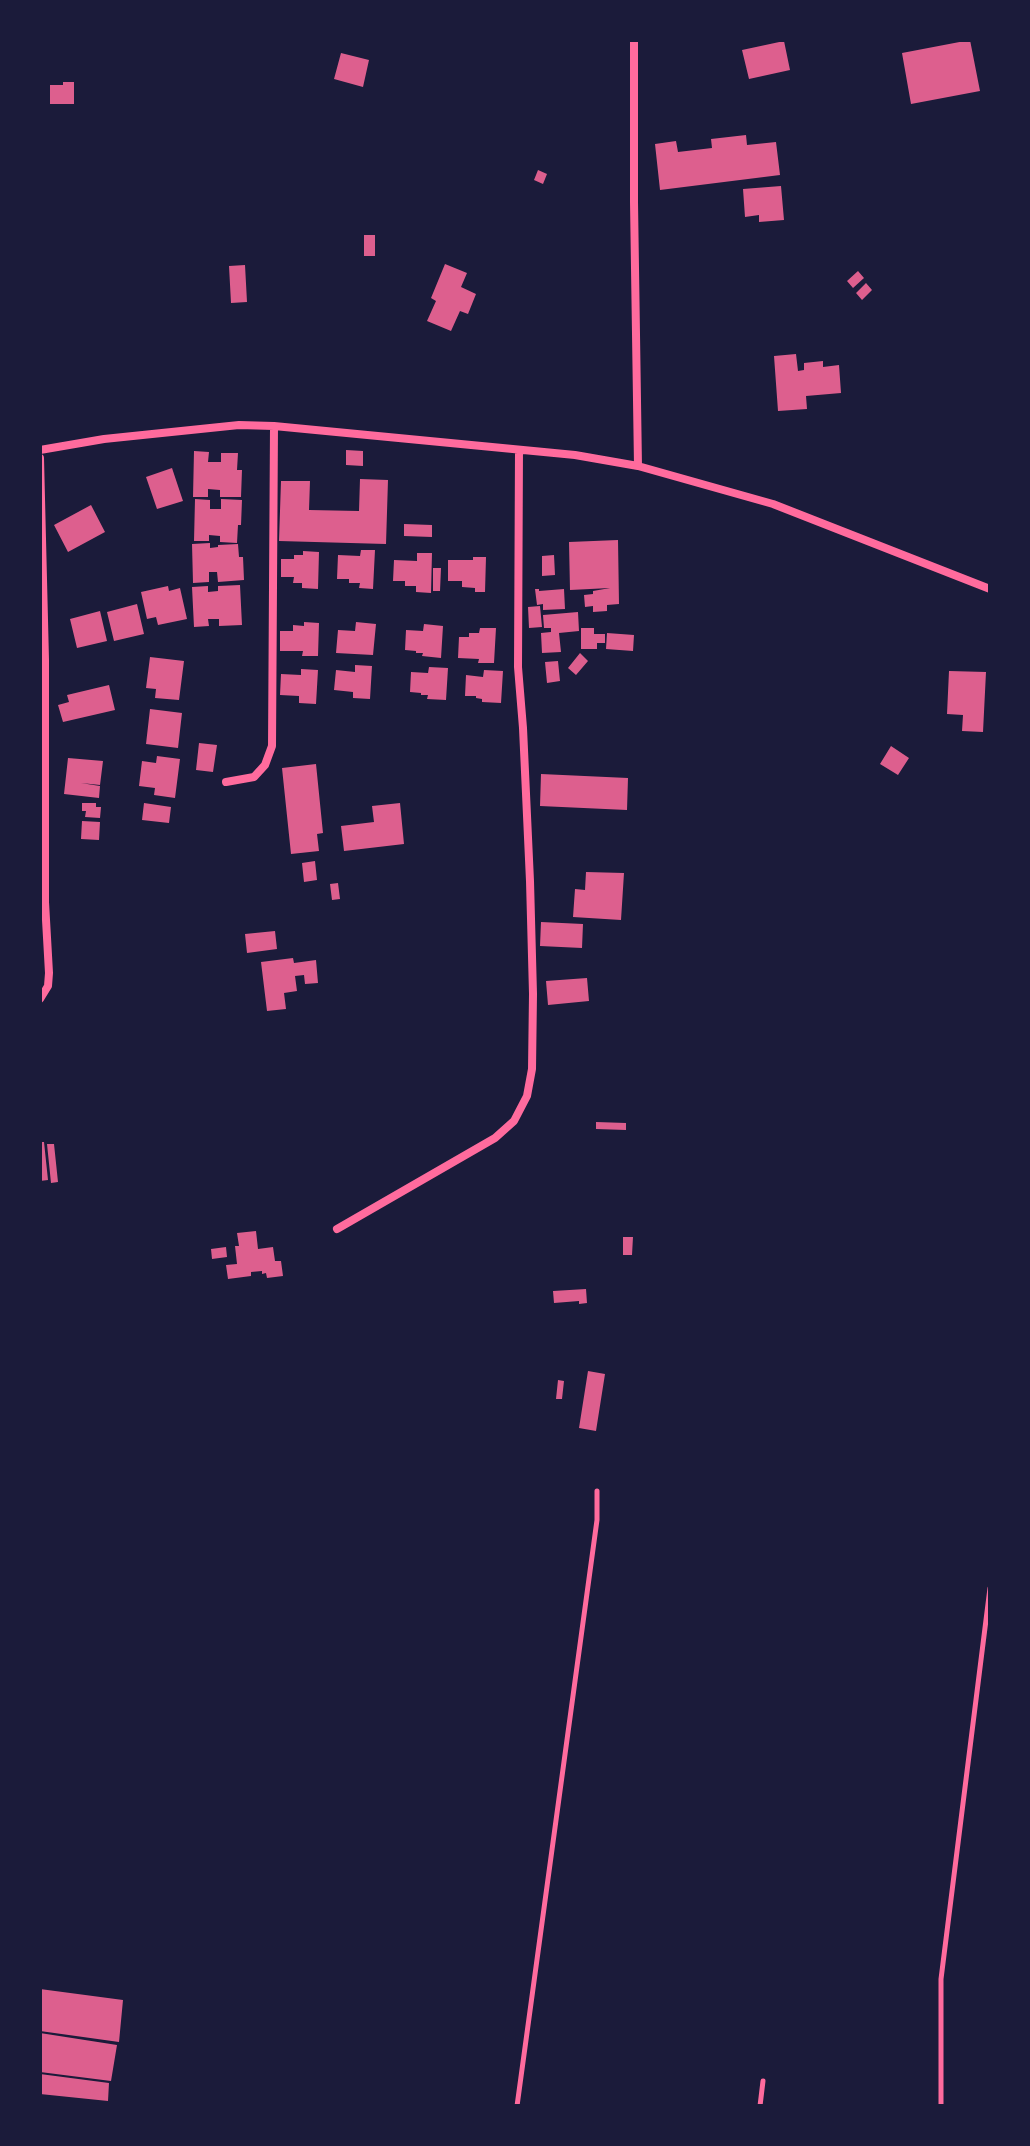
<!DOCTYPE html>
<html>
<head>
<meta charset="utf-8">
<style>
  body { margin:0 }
  #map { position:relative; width:1030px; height:2146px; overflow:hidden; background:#1b1b3a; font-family:Lato,sans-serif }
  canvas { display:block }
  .frame { position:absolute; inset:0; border:42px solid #1b1b3a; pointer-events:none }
</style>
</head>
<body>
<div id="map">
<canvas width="1030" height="2146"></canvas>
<div class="frame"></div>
</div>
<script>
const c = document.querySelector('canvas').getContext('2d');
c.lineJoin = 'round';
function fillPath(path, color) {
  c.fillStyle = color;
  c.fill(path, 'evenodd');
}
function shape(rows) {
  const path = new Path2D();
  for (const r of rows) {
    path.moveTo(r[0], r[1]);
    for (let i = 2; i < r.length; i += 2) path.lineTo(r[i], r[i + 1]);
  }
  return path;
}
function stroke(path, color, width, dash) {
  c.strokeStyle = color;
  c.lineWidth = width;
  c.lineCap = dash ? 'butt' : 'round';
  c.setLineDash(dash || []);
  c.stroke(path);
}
fillPath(shape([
  [970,40,980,91,911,104,902,53],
  [784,41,790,70,749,79,742,50],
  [341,53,369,60,363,87,334,79],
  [63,82,74,82,74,104,50,104,50,85,63,85],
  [746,135,747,145,776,142,780,175,660,190,655,144,676,141,678,152,712,148,711,139],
  [538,170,547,174,543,184,534,180],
  [781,186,784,220,759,222,759,215,745,217,743,189],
  [364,235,375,235,375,256,364,256],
  [445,264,467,273,461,287,476,294,468,314,460,311,451,331,427,321,436,301,431,298],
  [245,265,247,302,231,303,229,266],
  [858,271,864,278,853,288,847,281],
  [866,283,872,290,862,300,856,293],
  [796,354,798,371,804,370,804,363,823,361,823,367,839,365,841,393,806,396,807,409,778,411,774,356],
  [346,450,363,451,363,466,346,465],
  [194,451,209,452,208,462,221,462,221,453,238,453,237,470,242,470,241,497,220,497,220,490,208,489,208,497,193,497],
  [172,468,183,501,157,509,146,477],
  [360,479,388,480,386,544,279,541,281,481,310,481,309,510,359,511],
  [195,499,210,500,210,509,221,509,221,499,242,500,241,525,238,525,237,543,220,542,220,536,209,535,209,541,194,541],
  [91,505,105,532,68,552,54,525],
  [404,524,432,525,432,537,404,536],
  [618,540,619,604,607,605,607,611,593,612,593,606,585,607,584,595,593,594,593,591,610,588,570,590,569,542],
  [210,543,210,548,218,547,218,545,238,544,239,557,243,557,244,580,218,582,217,572,209,572,209,582,193,583,192,544],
  [361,550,375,550,373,589,359,588,360,583,349,583,349,579,337,579,338,555,360,556],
  [303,551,319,552,318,589,302,588,302,583,293,583,294,577,281,577,281,559,294,559,294,555,303,555],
  [417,553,432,553,431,593,416,592,416,586,405,586,405,581,393,581,394,560,417,561],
  [554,555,555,575,542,576,542,556],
  [473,557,486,557,485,592,475,592,475,588,462,587,462,581,448,581,448,560,473,560],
  [433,568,441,568,440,591,433,591],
  [240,585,242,625,219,626,219,619,208,619,209,626,194,627,192,587,208,586,208,592,218,591,218,586],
  [168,586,169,591,180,588,187,619,158,625,156,617,147,619,141,592],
  [535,589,539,589,539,591,564,589,565,609,543,610,543,604,537,605],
  [137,604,144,634,114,641,107,612],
  [540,606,542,627,529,628,528,607],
  [100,611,107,641,77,648,70,619],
  [578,612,579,631,559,633,561,652,542,653,541,633,551,632,551,628,544,628,543,615],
  [304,622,319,623,318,656,302,656,303,651,280,651,280,631,293,631,293,625,304,626],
  [356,622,376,624,373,655,336,653,338,630,355,631],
  [424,624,443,626,441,658,422,656,423,653,416,653,416,651,405,650,406,630,423,631],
  [480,628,496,628,494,663,478,663,479,659,458,658,459,637,469,637,469,633,479,633],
  [581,628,594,628,594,634,605,634,605,643,597,643,597,649,581,649],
  [607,633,634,635,633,651,606,649],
  [580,653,588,661,576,675,568,668],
  [150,657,184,661,179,700,155,698,156,689,146,688],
  [558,661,560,681,547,683,545,662],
  [355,665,372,666,370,699,353,698,353,692,334,690,336,670,355,672],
  [429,667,448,668,446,700,427,699,428,695,421,695,421,693,410,692,411,672,428,673],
  [301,669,318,670,316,704,299,703,299,696,280,695,281,674,301,675],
  [484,670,503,671,501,703,482,702,482,699,476,698,476,696,465,696,466,675,483,677],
  [949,671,986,672,983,732,962,731,963,715,947,714],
  [109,685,115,710,63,722,58,705,69,702,67,695],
  [150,709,182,713,178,748,146,744],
  [199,743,217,745,213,772,196,770],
  [891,746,909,758,898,775,880,764],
  [157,756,180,759,175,798,154,795,155,788,139,786,142,761,156,763],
  [68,758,103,761,100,785,81,783,100,786,99,798,64,794],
  [316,764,323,833,317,834,319,851,291,854,282,768],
  [541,774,628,778,627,810,540,806],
  [82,803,96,803,96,807,101,807,100,818,85,817,86,811,82,811],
  [144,803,171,807,169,823,142,820],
  [400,803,404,844,344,851,341,826,374,822,372,806],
  [82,821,100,822,99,840,81,839],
  [315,861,317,880,304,882,302,863],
  [586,872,624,873,621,920,573,917,575,889,585,890],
  [338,883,340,899,332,900,330,884],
  [541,922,583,924,582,948,540,946],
  [275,931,277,949,247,953,245,934],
  [293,958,294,963,316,960,318,983,305,984,304,975,295,976,297,991,284,993,286,1009,267,1011,261,962],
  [587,978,589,1001,548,1005,546,981],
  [596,1122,626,1123,626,1130,596,1129],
  [40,1142,44,1142,48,1180,40,1181],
  [47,1144,54,1144,58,1182,51,1183],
  [256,1231,258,1249,273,1247,275,1261,281,1261,283,1276,267,1278,266,1273,262,1274,262,1271,251,1272,251,1276,228,1279,226,1265,237,1264,235,1246,239,1246,237,1233],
  [623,1237,633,1237,632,1255,623,1255],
  [226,1247,227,1257,212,1259,211,1249],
  [586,1289,587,1303,579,1304,579,1301,554,1303,553,1291],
  [588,1371,605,1374,596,1431,579,1428],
  [558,1380,564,1381,562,1399,556,1399],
  [40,1989,123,2000,119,2042,40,2031],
  [40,2033,117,2045,111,2081,40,2072],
  [40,2074,109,2083,108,2101,40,2094]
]), '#dd5f8e');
stroke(shape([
  [517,2106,597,1520,597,1491],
  [760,2106,763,2081],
  [941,2106,941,1979,990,1588]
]), '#ff6b9d', 5);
stroke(shape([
  [634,40,634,202,638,466],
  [40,450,104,439,239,425,274,426,575,455,638,466,773,504,990,589],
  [40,458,45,660,45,902,49,973,48,986,40,999],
  [226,782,254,777,265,765,272,746,274,426],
  [337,1229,495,1138,514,1121,527,1096,532,1069,533,994,530,881,523,728,518,667,519,450]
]), '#ff6b9d', 8);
</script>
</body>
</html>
